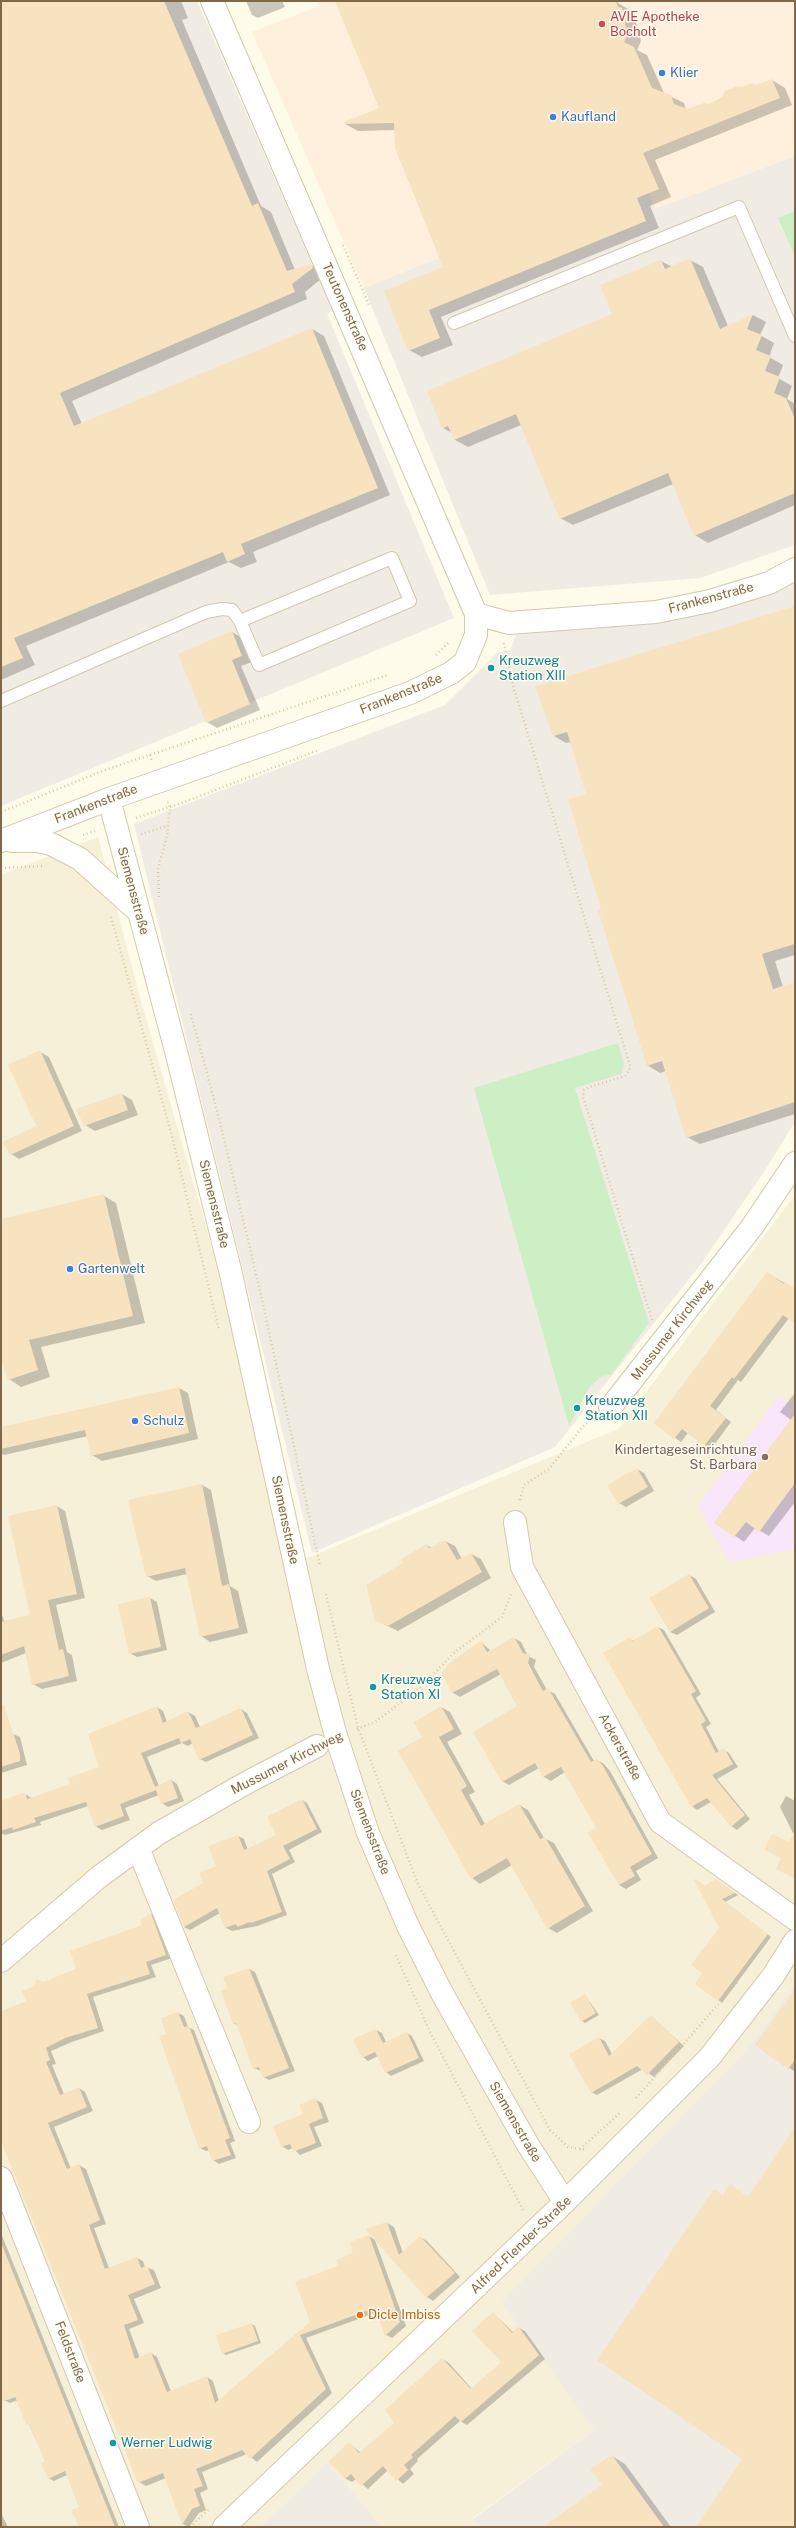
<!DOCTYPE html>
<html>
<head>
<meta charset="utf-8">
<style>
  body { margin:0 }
  #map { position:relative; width:796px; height:2528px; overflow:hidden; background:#fefbea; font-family:"Public Sans",sans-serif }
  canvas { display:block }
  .frame { position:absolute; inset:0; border:2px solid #7e6849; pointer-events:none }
</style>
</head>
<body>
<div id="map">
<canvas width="796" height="2528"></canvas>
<div class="frame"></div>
</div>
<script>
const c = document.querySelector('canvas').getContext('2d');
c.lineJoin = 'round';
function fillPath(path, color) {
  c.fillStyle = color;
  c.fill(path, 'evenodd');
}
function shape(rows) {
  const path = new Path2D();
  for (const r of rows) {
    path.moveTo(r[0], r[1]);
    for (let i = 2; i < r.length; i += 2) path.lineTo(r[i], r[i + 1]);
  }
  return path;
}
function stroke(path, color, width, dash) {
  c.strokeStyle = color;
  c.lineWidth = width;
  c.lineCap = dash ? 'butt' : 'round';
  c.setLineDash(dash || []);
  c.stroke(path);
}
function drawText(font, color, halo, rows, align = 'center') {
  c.font = font + ' "Public Sans",sans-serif';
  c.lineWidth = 3;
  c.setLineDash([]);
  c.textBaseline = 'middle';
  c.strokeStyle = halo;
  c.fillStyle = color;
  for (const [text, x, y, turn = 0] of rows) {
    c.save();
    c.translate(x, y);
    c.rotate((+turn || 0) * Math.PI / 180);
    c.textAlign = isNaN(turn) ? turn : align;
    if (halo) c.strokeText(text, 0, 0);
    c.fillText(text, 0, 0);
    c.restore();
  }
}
fillPath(shape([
  [98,837,141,1001,302,1560,618,1429,795,1195,795,1983,745,2052,594,2430,473,2518,479,2527,382,2527,328,2462,260,2527,1,2527,1,875]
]), '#f7f0d8');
fillPath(shape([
  [317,1,795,1,795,156,655,209,641,175,364,288,252,32,319,6]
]), '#fff0de');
fillPath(shape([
  [1,1,197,1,333,311,327,314,454,618,1,806],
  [795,156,795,545,700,578,490,595,364,288,642,175,655,209],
  [795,575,795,1122,764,1172,698,1268,555,1447,312,1553,134,824,445,705,498,652,510,650,520,624,705,607],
  [795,1983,795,2527,479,2527,473,2519,594,2430,502,2302,745,2052],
  [328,2462,382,2527,260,2527]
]), '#f0ece3');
fillPath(shape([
  [779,1396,795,1407,795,1549,729,1562,698,1506]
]), '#f9e6fb');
fillPath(shape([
  [795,211,795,257,778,218],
  [618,1043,624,1064,621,1074,575,1088,649,1323,611,1375,602,1376,589,1388,569,1426,474,1088]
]), '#cdefc6');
fillPath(shape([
  [1,1,181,1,188,18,182,20,261,206,271,212,295,270,311,265,324,272,326,275,305,292,307,299,72,401,82,424,312,329,324,336,390,495,253,552,257,562,241,568,229,562,26,646,35,665,1,680],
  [246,1,282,1,285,7,258,18,252,15],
  [336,1,619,1,618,3,628,9,631,14,635,17,641,41,637,50,647,55,664,93,684,103,686,110,708,105,742,88,756,86,772,80,785,88,792,105,655,160,671,197,650,206,659,228,441,317,453,345,422,357,409,350,444,267,395,130,358,131,345,124,380,109],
  [690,260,703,267,728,326,753,315,766,322,760,335,774,343,769,357,783,365,778,378,792,386,787,399,795,404,795,505,708,543,695,535,673,484,573,525,560,518,521,425,468,447,455,440,452,433,443,428,613,314,661,261,672,267],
  [795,606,795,955,775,961,783,987,795,983,795,1114,700,1144,687,1137,666,1071,660,1073,647,1065,603,910,587,794,571,742,566,743,554,736],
  [232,632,242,638,252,662,241,666,260,710,217,728,207,722],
  [40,1052,49,1057,82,1131,19,1159,11,1154,37,1126],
  [122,1094,132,1100,138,1115,95,1131,85,1125],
  [104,1196,116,1203,145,1323,41,1347,50,1377,21,1387,9,1379,1,1356,1,1249],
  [767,1273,795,1289,795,1323,789,1318,741,1382,738,1380,716,1410,731,1422,711,1449,688,1433,681,1442,655,1423],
  [179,1388,188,1393,198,1439,102,1461,92,1455,88,1436,4,1455,1,1453,1,1428],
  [794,1394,795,1502,769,1536,755,1528,744,1542,715,1522,791,1420,780,1412],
  [637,1469,644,1473,654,1491,626,1507,619,1503],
  [202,1485,211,1490,230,1586,238,1591,248,1633,210,1642,201,1636,187,1574,156,1581,147,1576],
  [57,1506,65,1511,85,1598,56,1605,67,1652,72,1655,77,1681,42,1689,33,1684,26,1653,1,1663,1,1613,5,1622,31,1616],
  [445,1541,455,1546,462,1559,471,1554,481,1559,491,1578,398,1631,375,1620,405,1564,427,1545,432,1548],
  [689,1575,696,1579,715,1612,677,1635,670,1632],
  [150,1598,157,1602,167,1650,137,1657,130,1653],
  [658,1627,664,1630,701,1694,696,1698,711,1724,706,1727,719,1752,724,1750,729,1753,738,1767,717,1779,750,1819,737,1830,731,1826,711,1802,697,1810,692,1806,630,1639,634,1641],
  [514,1638,521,1642,528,1656,536,1660,534,1667,547,1690,555,1694,594,1761,597,1760,604,1764,610,1771,658,1858,636,1871,641,1880,626,1889,619,1885,598,1828,565,1772,551,1781,544,1777,539,1768,509,1785,502,1781,518,1707,501,1674,460,1697,453,1693,443,1673,481,1642,491,1651],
  [157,1707,163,1711,167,1722,188,1712,195,1716,200,1727,241,1709,247,1713,259,1738,206,1762,200,1759,193,1743,188,1746,182,1743,147,1757,159,1786,171,1780,177,1784,184,1801,168,1807,162,1803,159,1795,125,1808,130,1820,102,1830,95,1826,88,1806,40,1822,41,1825,5,1835,1,1833,1,1802,25,1794,32,1798,71,1785,100,1768],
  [441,1707,450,1712,462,1734,447,1742,475,1792,469,1795,485,1824,519,1805,528,1810,544,1838,554,1843,593,1911,557,1933,548,1928,512,1865,480,1884,472,1878,423,1737],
  [13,1734,20,1737,27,1765,1,1773,1,1738],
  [786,1796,795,1801,795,1837,780,1807],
  [302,1800,307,1803,322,1832,289,1850,295,1862,272,1874,287,1915,257,1926,232,1931,226,1928,220,1913,190,1930,184,1927,204,1883,238,1836,244,1839,248,1850,277,1835],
  [696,1880,704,1886,720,1883,738,1895,725,1902,771,1937,722,2003,718,2000,704,1973,720,1928],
  [151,1914,157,1918,172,1958,151,1965,156,1977,93,1997,104,2031,72,2042,51,2051,56,2064,52,2065,64,2094,79,2088,85,2092,93,2111,54,2127,71,2169,79,2165,86,2169,106,2224,94,2228,109,2268,137,2258,143,2261,145,2267,154,2270,161,2288,134,2299,144,2323,129,2329,140,2358,151,2353,157,2357,171,2391,207,2377,213,2381,219,2401,311,2322,340,2266,369,2236,375,2240,406,2326,392,2338,386,2335,378,2312,306,2338,332,2393,257,2462,247,2454,202,2472,208,2489,200,2493,206,2510,199,2513,189,2527,183,2524,166,2478,146,2486,139,2482,1,2139,1,2012,28,2001,43,1983,77,1969,143,1925],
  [249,1969,255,1972,295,2071,269,2080,263,2077,261,2071,254,2068,238,2026,234,2023,229,1989],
  [795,1991,795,2072,756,2044],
  [585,1995,599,2015,585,2023,582,2021],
  [178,2013,184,2016,188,2027,194,2030,235,2141,230,2143,236,2158,219,2164,213,2160,210,2150,206,2151,200,2148,167,2034],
  [651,2016,684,2046,654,2077,643,2069,597,2095,591,2092,599,2038,605,2041,612,2054],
  [376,2030,382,2033,386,2042,407,2033,412,2036,424,2061,391,2076,386,2072,378,2056,368,2061,363,2057,355,2039],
  [316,2100,322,2103,329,2122,314,2127,322,2146,300,2155,293,2148,288,2150,282,2146],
  [387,2223,394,2227,403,2253,420,2237,427,2241,460,2277,433,2301,427,2297,367,2229],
  [1,2233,119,2527,80,2527,80,2508,67,2475,54,2481,48,2478,46,2462,18,2400,10,2403,4,2400,1,2391],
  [19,2393,20,2395,7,2400,7,2398],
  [493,2313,513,2332,519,2328,525,2331,545,2359,467,2425,460,2421,417,2459,418,2461,410,2469,414,2474,403,2484,388,2470,368,2489,356,2479,352,2482,346,2479,330,2462,349,2443,361,2453,396,2423,442,2359,448,2362,472,2389,502,2362],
  [252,2324,255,2326,261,2343,226,2355,223,2353],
  [612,2456,625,2464,671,2527,545,2527,603,2485],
  [1,2513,8,2527,1,2527]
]), '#0003');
fillPath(shape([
  [1,1,164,1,252,206,258,203,287,271,311,264,313,268,292,284,295,292,60,393,74,426,312,328,378,488,241,544,245,554,227,562,223,552,14,638,23,658,1,667],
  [335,1,616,1,618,7,622,8,626,19,625,24,628,33,624,42,634,47,652,88,671,95,674,104,688,109,704,103,708,104,721,99,725,91,738,86,742,87,752,83,756,85,772,79,780,98,643,153,659,189,637,198,646,221,429,310,440,338,408,351,384,291,443,267,395,148,394,123,344,124,344,122,379,108],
  [690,258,720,329,753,314,747,329,762,335,756,350,771,356,765,371,780,377,774,393,786,398,795,419,795,493,694,536,668,473,560,519,516,414,454,440,448,426,442,429,427,391,612,314,600,285,661,260,665,269],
  [795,606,795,944,762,954,773,989,795,982,795,1102,686,1138,662,1061,647,1066,598,910,601,909,568,799,586,794,567,732,553,736,535,686],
  [232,631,242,656,232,660,250,704,206,723,178,654],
  [40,1050,74,1126,10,1155,3,1142,36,1126,8,1065],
  [122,1093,128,1110,84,1126,76,1109],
  [104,1194,133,1316,29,1340,38,1370,8,1380,1,1359,1,1219],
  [767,1272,784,1284,785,1282,795,1289,795,1324,783,1315,734,1379,732,1377,710,1406,726,1418,704,1446,682,1429,674,1439,654,1423],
  [179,1387,189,1433,91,1456,85,1430,1,1449,1,1427],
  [795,1414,795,1483,759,1532,746,1522,734,1537,714,1523],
  [637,1468,648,1487,618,1504,607,1485],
  [202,1484,222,1586,229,1584,239,1628,200,1637,185,1568,146,1577,128,1500],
  [57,1505,77,1594,48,1600,59,1650,63,1649,69,1676,32,1685,24,1646,1,1655,1,1622,30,1615,8,1516],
  [445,1540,457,1560,471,1553,482,1572,388,1626,375,1621,366,1585,403,1563,401,1559,427,1544,429,1548],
  [689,1574,709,1608,670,1632,649,1598],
  [150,1597,161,1647,129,1654,118,1604],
  [658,1626,696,1691,691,1694,706,1721,701,1724,716,1753,724,1748,733,1764,712,1775,745,1815,731,1827,707,1798,691,1807,603,1653,630,1637,632,1641],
  [514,1637,523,1653,530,1655,528,1663,543,1691,548,1688,591,1762,597,1759,603,1766,652,1854,630,1867,635,1876,619,1885,588,1833,596,1828,561,1767,543,1777,535,1763,502,1782,473,1732,517,1706,497,1669,452,1693,441,1673,454,1659,481,1641,487,1652],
  [4,1705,20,1754,20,1761,1,1767,1,1706],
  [157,1706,163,1723,188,1711,196,1728,241,1708,253,1735,199,1760,190,1739,181,1743,179,1738,141,1753,155,1787,171,1779,178,1798,161,1804,156,1790,120,1804,124,1816,95,1827,86,1802,34,1818,36,1822,13,1830,12,1827,1,1831,1,1801,25,1792,27,1799,70,1784,68,1778,99,1767,88,1734],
  [441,1706,454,1729,439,1737,467,1786,461,1790,481,1826,519,1804,540,1839,545,1837,585,1906,547,1929,507,1858,471,1879,398,1751,422,1737,414,1722],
  [302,1799,317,1829,283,1846,290,1859,267,1871,282,1912,251,1923,250,1922,237,1927,236,1924,225,1928,217,1908,184,1927,173,1900,203,1883,199,1873,216,1866,208,1846,238,1835,244,1850,276,1835,267,1817],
  [795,1830,795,1879,776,1869,781,1858,764,1850,772,1834,789,1842],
  [693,1878,704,1886,716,1879,735,1893,722,1899,768,1934,718,2001,695,1984,702,1973,691,1965,719,1928],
  [151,1913,166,1955,146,1962,150,1974,87,1994,98,2028,65,2038,46,2048,50,2060,46,2062,60,2095,79,2087,87,2107,48,2123,67,2169,79,2164,100,2220,89,2225,105,2269,137,2257,141,2268,147,2266,155,2284,128,2295,138,2320,124,2325,135,2359,151,2352,167,2392,207,2376,215,2403,310,2322,295,2282,338,2266,336,2260,353,2253,350,2242,369,2235,400,2322,385,2336,375,2308,300,2335,326,2389,250,2459,242,2450,196,2469,203,2486,194,2489,200,2506,192,2509,182,2525,163,2473,138,2483,1,2141,1,2012,26,2001,22,1991,34,1986,37,1979,43,1982,76,1969,70,1951,142,1925,140,1920],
  [249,1968,289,2068,263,2078,259,2067,253,2069,236,2023,233,2024,221,1991,227,1988,223,1977],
  [795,1989,795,2060,788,2069,755,2045],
  [585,1994,596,2013,581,2022,570,2003],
  [178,2012,184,2027,189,2026,230,2138,225,2140,231,2155,212,2161,207,2146,199,2149,159,2036,166,2034,161,2018],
  [651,2015,679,2042,647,2075,637,2066,591,2093,569,2054,599,2037,609,2056],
  [376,2029,383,2043,407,2032,419,2058,385,2073,375,2052,362,2058,353,2039],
  [316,2098,323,2118,309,2124,316,2143,293,2152,290,2144,281,2147,273,2126,303,2114,299,2105],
  [795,2127,795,2527,696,2527,742,2459,597,2360,714,2189,723,2195,730,2184,748,2197],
  [387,2222,399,2255,420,2236,455,2273,426,2298,365,2229],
  [1,2245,2,2245,115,2527,79,2527,71,2510,79,2507,65,2471,48,2479,41,2463,45,2462,29,2424,26,2425,15,2396,1,2402],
  [493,2312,512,2333,518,2326,539,2355,461,2422,455,2416,411,2455,413,2457,404,2465,408,2470,396,2481,383,2466,361,2486,351,2474,345,2479,328,2462,349,2442,359,2453,394,2423,385,2410,442,2358,471,2389,501,2362,472,2331],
  [252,2323,258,2341,222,2354,216,2335],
  [612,2455,664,2527,543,2527,602,2485,590,2469]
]), '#f7e3bf');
const lane = shape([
  [454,323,739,207,795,336],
  [1,701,206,612,222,609,232,610,240,621,259,665,410,601,392,558,240,621]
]);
const street = shape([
  [476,614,509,623,656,612,710,601,769,583,795,569],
  [109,799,410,693,451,673,465,662,476,635,476,614,212,1],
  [610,1408,752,1227,795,1163],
  [515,1522,522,1567,660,1822,795,1919],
  [138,1848,249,2122],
  [1,1961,99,1877,159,1833,246,1783,317,1746],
  [1,2178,138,2527]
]);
const secondary = shape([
  [1,841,109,799,177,1055,231,1274,318,1669,336,1736,368,1833,408,1926,443,1995,528,2145,565,2202],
  [12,841,38,841,51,844,80,859,139,912],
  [224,2527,565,2202,709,2058,773,1976,795,1941]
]);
stroke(lane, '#d3c7ad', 14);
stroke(street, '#d3c7ad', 24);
stroke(secondary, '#d7c9ab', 24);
stroke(shape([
  [343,245,370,307],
  [504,643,514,689,630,1066,629,1071,625,1076,589,1087,584,1090,583,1096,652,1320],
  [436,655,448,643],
  [150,755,152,762],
  [1,812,105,770,388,675],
  [136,818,179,804,319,750],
  [141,834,168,826],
  [83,835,95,831],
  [1,868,43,866],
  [159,897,158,869,167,836,170,807,167,800],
  [111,917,172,1136,219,1330],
  [191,1014,220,1122,261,1295,320,1566],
  [520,1500,524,1485,549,1469,584,1425,593,1419],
  [326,1594,358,1728,418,1884,550,2130,568,2147,586,2150],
  [357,1729,375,1722,419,1689,455,1652,502,1617,511,1594],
  [396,1955,431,2034,524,2212],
  [636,2098,737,1983],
  [580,2149,621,2112],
  [190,2527,208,2510]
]), '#ddc7a0', 2.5, [1, 3]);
stroke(lane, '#fff', 12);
stroke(street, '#fff', 22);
stroke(secondary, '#fff', 22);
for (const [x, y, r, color] of [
  [602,24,4,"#e0444e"],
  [662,73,4,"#3f7fe0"],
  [553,117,4,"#3f7fe0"],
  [491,668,4,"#0f9aa8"],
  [70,1269,4,"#3f7fe0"],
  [577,1408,4,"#0f9aa8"],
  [135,1421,4,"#3f7fe0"],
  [765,1457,4,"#8d6e63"],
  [373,1687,4,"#0f9aa8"],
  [360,2315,4,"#e8710a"],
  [113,2443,4,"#0f9aa8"]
]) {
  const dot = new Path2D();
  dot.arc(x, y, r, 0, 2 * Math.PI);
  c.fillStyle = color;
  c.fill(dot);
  stroke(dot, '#fffdf3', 1.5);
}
drawText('13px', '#be3a42', '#fffdf3', [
  ["AVIE Apotheke",610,17],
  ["Bocholt",610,32]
], 'left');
drawText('13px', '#366cbe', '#fffdf3', [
  ["Klier",670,73],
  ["Kaufland",561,117],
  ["Gartenwelt",78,1269],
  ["Schulz",143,1421]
], 'left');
drawText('13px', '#7e6849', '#fffdf3', [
  ["Teutonenstraße",345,307,66],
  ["Frankenstraße",711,598,-15],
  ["Frankenstraße",401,694,-22],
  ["Frankenstraße",96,804,-21],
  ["Siemensstraße",133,891,75],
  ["Siemensstraße",214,1204,76],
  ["Mussumer Kirchweg",672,1330,-52],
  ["Siemensstraße",285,1520,78],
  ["Ackerstraße",620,1747,61],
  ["Mussumer Kirchweg",287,1763,-27],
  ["Siemensstraße",370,1832,69],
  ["Siemensstraße",515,2122,60],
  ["Alfred-Flender-Straße",521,2245,-44],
  ["Feldstraße",70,2352,69]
]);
drawText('13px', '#0d838f', '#fffdf3', [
  ["Kreuzweg",499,661],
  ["Station XIII",499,676],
  ["Kreuzweg",585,1401],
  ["Station XII",585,1416],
  ["Kreuzweg",381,1680],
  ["Station XI",381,1695],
  ["Werner Ludwig",121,2443]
], 'left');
drawText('13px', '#785e54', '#fffdf3', [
  ["Kindertageseinrichtung",757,1450],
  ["St. Barbara",757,1465]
], 'right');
drawText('13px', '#c56008', '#fffdf3', [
  ["Dicle Imbiss",368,2315]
], 'left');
</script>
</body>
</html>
